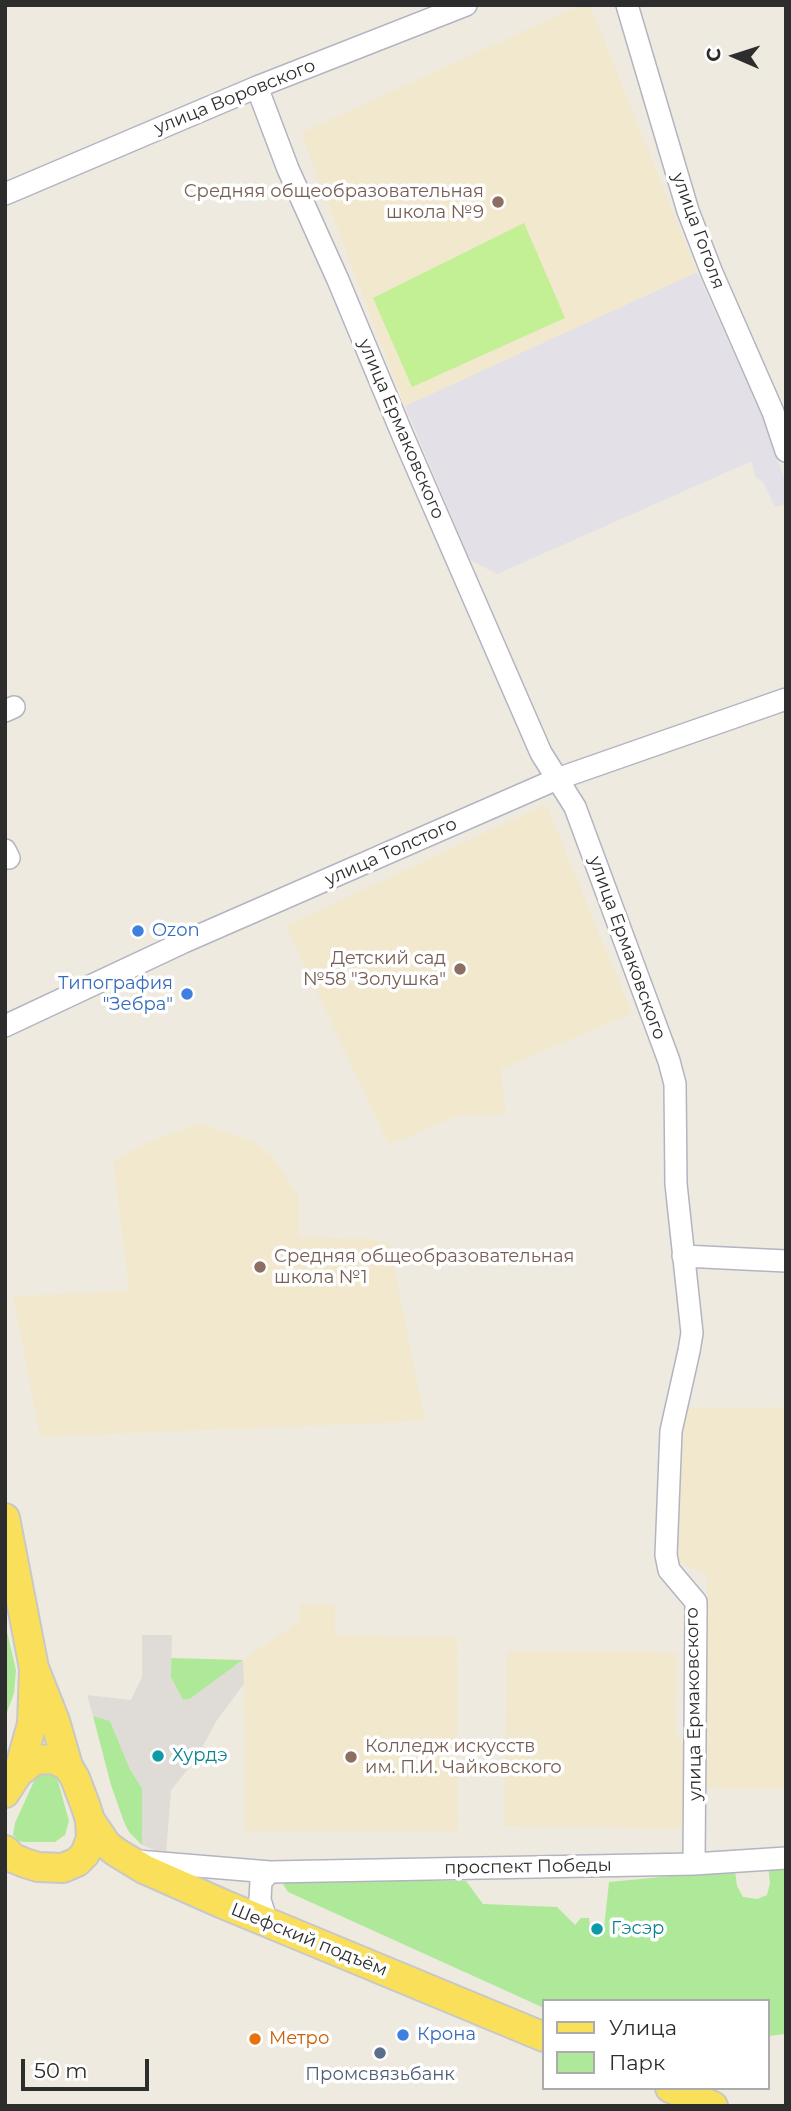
<!DOCTYPE html>
<html>
<head>
<meta charset="utf-8">
<style>
  body { margin:0 }
  #map { position:relative; width:791px; height:2111px; overflow:hidden; background:#efeadf; font-family:Montserrat,sans-serif }
  canvas { display:block }
  .frame { position:absolute; inset:0; border:7px solid #2d2d2d; pointer-events:none }
  .legend { position:absolute; left:542px; top:1999px; width:228px; height:91px; box-sizing:border-box; background:#fff; border:2px solid #ababab; margin:0; padding:9px 12px; list-style:none; font-size:21px; color:#2d2d2d }
  .legend li { display:flex; align-items:center; gap:14px; height:35px }
  .legend b { width:35px; border:2px solid #ababab }
  .north { position:absolute; left:700px; top:21px; width:70px; height:70px; -webkit-text-stroke:5px #fff; paint-order:stroke; rotate:273deg; font-size:19px; font-weight:700; line-height:28px; text-align:center; color:#2d2d2d }
  .north::after { content:''; display:block; margin:auto; width:24px; height:32px; background:#2d2d2d; clip-path:polygon(50% 0,100% 100%,50% 72%,0 100%) }
  .scale { position:absolute; left:21px; top:2059px; width:128px; height:32px; box-sizing:border-box; border:4px solid #2d2d2d; border-top:0; padding-left:9px; font-size:21px; line-height:24px; white-space:nowrap; color:#2d2d2d; -webkit-text-stroke:5px #fff; paint-order:stroke }
</style>
</head>
<body>
<div id="map">
<canvas width="791" height="2111"></canvas>
<div class="frame"></div>
<ul class="legend">
<li><b style="height:9px;background:#fae05a"></b>Улица</li>
<li><b style="height:19px;background:#aee999"></b>Парк</li>
</ul>
<div class="north">С</div>
<div class="scale">50 m</div>
</div>
<script>
const c = document.querySelector('canvas').getContext('2d');
c.lineJoin = 'round';
function fillPath(path, color) {
  c.fillStyle = color;
  c.fill(path, 'evenodd');
}
function shape(rows) {
  const path = new Path2D();
  for (const r of rows) {
    path.moveTo(r[0], r[1]);
    for (let i = 2; i < r.length; i += 2) path.lineTo(r[i], r[i + 1]);
  }
  return path;
}
function stroke(path, color, width, dash) {
  c.strokeStyle = color;
  c.lineWidth = width;
  c.lineCap = dash ? 'butt' : 'round';
  c.setLineDash(dash || []);
  c.stroke(path);
}
function drawText(font, color, halo, rows, align = 'center') {
  c.font = font + ' Montserrat,sans-serif';
  c.lineWidth = 7;
  c.setLineDash([]);
  c.textBaseline = 'middle';
  c.strokeStyle = halo;
  c.fillStyle = color;
  for (const [text, x, y, turn = 0] of rows) {
    c.save();
    c.translate(x, y);
    c.rotate((+turn || 0) * Math.PI / 180);
    c.textAlign = isNaN(turn) ? turn : align;
    if (halo) c.strokeText(text, 0, 0);
    c.fillText(text, 0, 0);
    c.restore();
  }
}
fillPath(shape([
  [697,272,764,419,786,484,786,504,775,507,763,482,755,477,752,461,497,574,470,560,405,406]
]), '#e3e0e8');
fillPath(shape([
  [581,5,590,5,697,272,405,406,301,133],
  [546,804,632,1013,501,1069,506,1114,456,1116,389,1145,286,926],
  [198,1123,253,1141,274,1158,299,1196,298,1237,369,1239,389,1243,425,1421,40,1437,13,1296,129,1291,113,1161,140,1146],
  [786,1407,786,1789,706,1789,707,1574,677,1562,679,1408],
  [300,1604,335,1605,335,1635,457,1637,458,1831,245,1831,243,1660,299,1621],
  [507,1651,647,1651,677,1654,676,1738,688,1738,686,1829,504,1826]
]), '#f1e8ce');
fillPath(shape([
  [5,1623,16,1670,14,1693,5,1718],
  [171,1658,243,1660,190,1699,183,1700,171,1678],
  [93,1716,110,1720,130,1769,142,1788,142,1845,129,1832,124,1822,111,1785],
  [39,1770,56,1774,69,1821,65,1835,55,1842,23,1842,18,1841,13,1835,15,1823],
  [786,1863,786,2034,768,2036,768,2001,544,2001,544,2008,288,1892,283,1884,290,1881,466,1881,483,1904,557,1907,575,1925,581,1918,589,1918,590,1928,597,1935,604,1928,609,1882,735,1870,737,1886,743,1897,757,1899,767,1895,770,1883,768,1865]
]), '#aee999');
fillPath(shape([
  [524,223,565,318,412,387,373,298]
]), '#c3f094');
fillPath(shape([
  [142,1635,172,1635,171,1678,183,1700,190,1699,243,1660,244,1684,217,1720,194,1762,171,1790,166,1855,142,1845,142,1788,130,1769,110,1721,93,1716,87,1695,131,1700,142,1677]
]), '#dfdcd7');
const minor = shape([
  [627,5,688,211,712,273,773,412,786,451],
  [257,87,288,169,338,280,403,436,541,753,575,807,669,1061,675,1084,676,1184,692,1333,689,1351,671,1431,666,1555,669,1570,696,1602,696,1609,694,1864],
  [5,194,257,87,466,5],
  [5,711,14,707],
  [5,850,9,858],
  [5,1026,184,942,557,779,786,699],
  [683,1256,786,1261],
  [137,1861,270,1872,694,1864,786,1858],
  [267,1922,260,1900,261,1881,270,1872]
]);
const major = shape([
  [5,1518,34,1668,32,1724,18,1773],
  [5,1793,18,1773,35,1760,53,1759,68,1766],
  [90,1820,107,1845,116,1852,144,1869,223,1904,544,2037],
  [5,1850,13,1858,25,1863,38,1867,63,1868,77,1862,85,1854,91,1838,90,1820,86,1807,75,1778,68,1766,55,1721,34,1668],
  [670,2088,713,2106]
]);
stroke(minor, '#b3b4c1', 24);
stroke(major, '#c8c8c8', 32);
stroke(minor, '#fff', 21);
stroke(major, '#fae05a', 28);
for (const [x, y, r, color] of [
  [498,202,7,"#8d6e63"],
  [138,931,7,"#3f7fe0"],
  [460,969,7,"#8d6e63"],
  [187,994,7,"#3f7fe0"],
  [260,1267,7,"#8d6e63"],
  [158,1756,7,"#0f9aa8"],
  [351,1757,7,"#8d6e63"],
  [597,1929,7,"#0f9aa8"],
  [403,2035,7,"#3f7fe0"],
  [255,2039,7,"#e8710a"],
  [380,2053,7,"#5c6f8a"]
]) {
  const dot = new Path2D();
  dot.arc(x, y, r, 0, 2 * Math.PI);
  c.fillStyle = color;
  c.fill(dot);
  stroke(dot, '#fff', 2.5);
}
drawText('18px', '#2d2d2d', '#fff', [
  ["улица Воровского",235,97,-22],
  ["улица Гоголя",698,231,70],
  ["улица Ермаковского",401,429,67],
  ["улица Толстого",391,852,-24],
  ["улица Ермаковского",627,948,70],
  ["улица Ермаковского",694,1704,-91],
  ["проспект Победы",528,1867,-1],
  ["Шефский подъём",309,1940,22]
]);
drawText('18px', '#785e54', '#fff', [
  ["Средняя общеобразовательная",484,192],
  ["школа №9",484,213],
  ["Детский сад",446,959],
  ["№58 \"Золушка\"",446,980],
  ["Средняя общеобразовательная",274,1257,"left"],
  ["школа №1",274,1278,"left"],
  ["Колледж искусств",365,1747,"left"],
  ["им. П.И. Чайковского",365,1768,"left"]
], 'right');
drawText('18px', '#366cbe', '#fff', [
  ["Ozon",152,931],
  ["Типография",173,984,"right"],
  ["\"Зебра\"",173,1005,"right"],
  ["Крона",417,2035]
], 'left');
drawText('18px', '#0d838f', '#fff', [
  ["Хурдэ",172,1756],
  ["Гэсэр",611,1929]
], 'left');
drawText('18px', '#c56008', '#fff', [
  ["Метро",269,2039]
], 'left');
drawText('18px', '#4e5e75', '#fff', [
  ["Промсвязьбанк",380,2075]
]);
</script>
</body>
</html>
